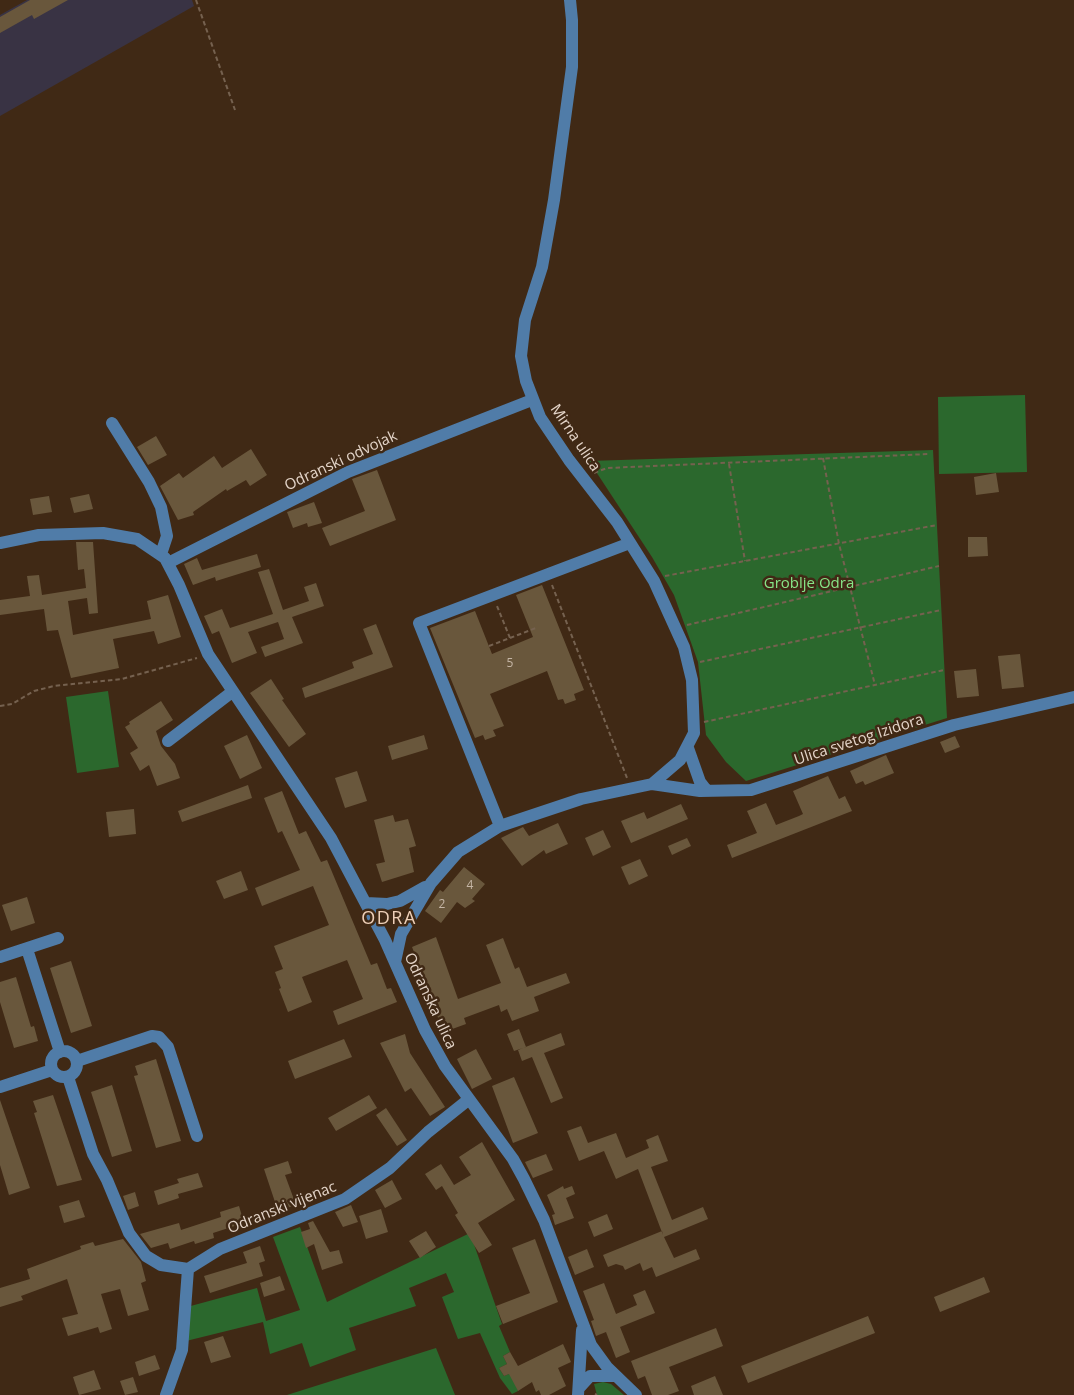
<!DOCTYPE html>
<html>
<head>
<meta charset="utf-8">
<style>
  body { margin:0 }
  canvas { display:block; background:#402915 }
</style>
</head>
<body>
<canvas width="1074" height="1395"></canvas>
<script>
const c = document.querySelector('canvas').getContext('2d');
c.lineJoin = 'round';
function fillPath(path, color) {
  c.fillStyle = color;
  c.fill(path, 'evenodd');
}
function shape(rows) {
  const path = new Path2D();
  for (const r of rows) {
    if (r.length === 3) {
      path.moveTo(r[0] + r[2], r[1]);
      path.arc(r[0], r[1], r[2], 0, 2 * Math.PI);
      continue;
    }
    path.moveTo(r[0], r[1]);
    for (let i = 2; i < r.length; i += 2) path.lineTo(r[i], r[i + 1]);
  }
  return path;
}
function stroke(path, color, width, dash) {
  c.strokeStyle = color;
  c.lineWidth = width;
  c.lineCap = dash ? 'butt' : 'round';
  c.setLineDash(dash || []);
  c.stroke(path);
}
function drawText(font, color, halo, rows, align = 'center') {
  c.font = font + ' "Open Sans",sans-serif';
  c.lineWidth = 5;
  c.setLineDash([]);
  c.textBaseline = 'middle';
  c.strokeStyle = halo;
  c.fillStyle = color;
  for (const [text, x, y, turn = 0] of rows) {
    c.save();
    c.translate(x, y);
    c.rotate((+turn || 0) * Math.PI / 180);
    c.textAlign = isNaN(turn) ? turn : align;
    if (halo) c.strokeText(text, 0, 0);
    c.fillText(text, 0, 0);
    c.restore();
  }
}
fillPath(shape([
  [27,0,192,0,194,6,0,116,0,15]
]), '#393344');
fillPath(shape([
  [1025,395,1027,472,939,474,938,397],
  [933,450,947,718,746,781,726,762,706,735,698,662,674,595,652,557,589,461],
  [108,691,119,767,77,773,66,697],
  [300,1227,327,1302,470,1233,502,1324,499,1326,510,1352,503,1356,507,1364,499,1368,504,1376,511,1373,518,1391,512,1394,500,1378,480,1333,458,1339,442,1297,454,1292,446,1273,409,1288,416,1306,349,1328,356,1350,310,1367,302,1343,270,1354,263,1322,186,1341,187,1307,257,1288,266,1321,300,1310,273,1237],
  [436,1348,455,1395,287,1395],
  [603,1382,611,1384,624,1395,597,1395,594,1384]
]), '#2b682d');
fillPath(shape([
  [30,0,68,0,34,19,32,15,0,33,0,17],
  [156,436,167,455,148,465,137,447],
  [251,449,267,475,250,486,246,480,227,491,226,489,193,512,194,515,178,520,160,486,179,473,183,478,214,456,222,468],
  [377,470,396,520,330,546,322,528,365,511,352,479],
  [996,473,999,492,976,495,974,477],
  [89,494,93,509,74,513,70,498],
  [49,496,52,512,33,515,30,499],
  [314,502,322,523,308,527,307,523,293,528,287,512],
  [968,537,987,537,988,556,968,557],
  [76,542,93,542,98,613,89,614,87,598,68,601,73,635,151,619,147,601,168,595,181,637,158,644,154,631,113,639,119,668,71,678,58,630,47,631,44,609,0,615,0,600,30,596,27,576,39,575,42,595,86,588,84,569,78,570],
  [257,554,261,567,216,581,215,577,193,585,184,564,197,558,202,570],
  [269,569,283,610,309,601,304,587,316,583,324,606,292,617,303,643,265,657,261,647,284,639,278,622,248,632,257,653,232,663,219,631,212,634,204,616,222,609,230,628,273,614,258,572],
  [542,585,584,690,574,694,576,700,565,704,563,699,558,700,547,671,490,694,504,726,493,730,496,736,485,740,483,735,475,738,430,628,475,611,492,654,533,637,516,595],
  [376,624,393,667,305,698,302,688,354,668,352,662,373,654,363,629],
  [1020,654,1024,687,1002,689,998,656],
  [976,669,979,696,957,698,954,671],
  [271,679,284,699,282,700,306,734,289,747,250,693],
  [161,701,173,720,156,731,161,746,175,764,180,778,157,786,149,765,140,771,130,753,138,748,125,727,130,724,129,722],
  [247,735,262,768,240,779,224,746],
  [424,735,428,749,392,760,388,746],
  [955,736,960,747,945,753,940,742],
  [886,755,894,773,865,785,863,781,856,784,850,771],
  [357,771,367,801,345,808,335,778],
  [828,776,839,799,845,796,852,811,732,858,727,845,757,833,747,811,766,803,776,825,799,816,803,814,793,791],
  [248,785,252,798,182,822,178,811],
  [282,791,299,834,306,831,321,862,327,860,371,965,377,963,387,989,391,988,397,1002,338,1025,333,1011,363,999,347,960,302,977,312,1002,288,1012,279,989,281,988,275,972,283,969,274,946,329,925,313,886,262,906,255,888,300,870,282,831,278,833,264,798],
  [681,804,688,819,631,843,621,821,644,812,647,819],
  [134,809,136,834,109,837,106,812],
  [393,815,395,822,408,819,416,846,409,848,414,872,382,882,376,864,385,862,374,820],
  [558,823,568,844,546,854,544,850,522,866,501,838,523,827,529,836],
  [603,830,611,847,593,856,585,838],
  [687,838,691,846,672,855,668,846],
  [640,859,648,876,629,885,621,867],
  [464,867,485,884,472,899,475,901,465,908,457,902,441,923,425,911,440,890,443,892],
  [241,871,248,890,224,899,216,881],
  [27,897,35,923,11,931,2,905],
  [436,937,458,999,501,983,486,945,503,938,515,969,519,967,527,987,566,973,570,983,534,997,539,1011,512,1021,507,1009,501,1012,499,1005,464,1018,466,1024,444,1032,420,975,423,974,412,947],
  [71,961,92,1026,71,1033,50,968],
  [16,977,31,1027,34,1026,38,1041,14,1048,0,1002,0,982],
  [519,1029,526,1047,514,1051,507,1034],
  [561,1033,565,1045,544,1053,563,1098,551,1103,532,1057,522,1061,518,1050],
  [405,1034,410,1053,445,1107,430,1116,411,1088,405,1092,380,1043],
  [344,1039,352,1057,295,1079,288,1061],
  [476,1049,492,1079,472,1089,457,1059],
  [156,1059,181,1141,156,1148,134,1076,138,1075,135,1066],
  [514,1077,538,1133,513,1143,492,1086],
  [112,1085,132,1151,112,1157,91,1092],
  [53,1095,82,1180,57,1186,34,1113,37,1112,33,1101],
  [369,1095,377,1108,336,1131,328,1118],
  [0,1100,30,1188,9,1195,0,1165],
  [386,1108,407,1140,397,1146,376,1115],
  [581,1126,588,1143,616,1133,626,1158,649,1148,646,1140,658,1135,668,1161,651,1167,672,1220,703,1207,708,1219,664,1237,674,1258,696,1249,700,1259,656,1277,652,1267,643,1271,640,1263,625,1270,623,1266,616,1264,608,1267,603,1255,662,1231,663,1235,638,1169,616,1179,604,1151,579,1161,567,1131],
  [482,1142,515,1200,478,1223,492,1245,479,1253,455,1215,458,1213,442,1186,436,1190,425,1174,441,1164,454,1185,471,1175,459,1157],
  [546,1154,553,1170,533,1178,525,1162],
  [288,1161,292,1173,285,1175,296,1205,278,1211,264,1169],
  [198,1173,203,1187,178,1194,179,1198,158,1205,154,1191,179,1183,177,1179],
  [392,1180,402,1199,385,1208,375,1190],
  [563,1186,564,1189,572,1186,575,1194,566,1198,574,1218,555,1225,552,1215,555,1214,547,1195],
  [135,1192,139,1206,128,1210,123,1196],
  [79,1200,85,1217,64,1223,59,1206],
  [351,1205,358,1222,343,1227,335,1212],
  [239,1206,244,1223,213,1233,214,1238,195,1244,194,1241,170,1249,168,1243,151,1248,140,1234,179,1223,181,1230,221,1217,220,1212],
  [381,1209,388,1232,366,1239,359,1216],
  [607,1214,613,1229,594,1237,588,1222],
  [313,1221,330,1252,339,1250,343,1263,322,1270,314,1244,306,1248,301,1232,310,1229,308,1223],
  [426,1231,436,1247,420,1258,409,1241],
  [123,1239,141,1262,146,1281,141,1283,149,1310,128,1316,120,1289,101,1294,112,1329,100,1333,98,1327,68,1336,62,1318,78,1314,67,1279,21,1296,23,1300,0,1307,0,1288,30,1279,27,1269,81,1249,80,1246,93,1242,95,1246],
  [535,1239,558,1302,503,1324,496,1306,530,1293,512,1248],
  [260,1246,265,1261,259,1263,263,1276,210,1293,204,1276,247,1263,243,1252],
  [587,1249,594,1267,575,1275,568,1257],
  [280,1276,285,1290,264,1297,260,1283],
  [984,1277,990,1292,940,1312,934,1297],
  [604,1283,616,1314,637,1305,633,1295,645,1290,655,1313,620,1327,630,1352,616,1358,606,1332,596,1336,591,1321,594,1320,583,1291],
  [868,1316,875,1333,748,1383,741,1366],
  [716,1328,723,1346,669,1367,679,1391,668,1395,652,1395,645,1376,638,1379,631,1361],
  [223,1336,231,1357,211,1363,204,1342],
  [563,1344,571,1362,558,1368,566,1386,549,1395,541,1395,539,1390,536,1392,532,1382,518,1391,509,1374,504,1376,499,1368,507,1364,503,1356,510,1352,518,1366],
  [155,1355,160,1369,139,1376,135,1362],
  [94,1370,101,1389,79,1395,73,1377],
  [715,1376,723,1395,694,1395,691,1386],
  [133,1377,138,1392,125,1395,120,1381]
]), '#69573c');
stroke(shape([
  [196,0,235,110],
  [823,458,839,544,875,685],
  [729,464,745,561],
  [594,473,607,468,929,454],
  [665,576,937,525],
  [552,585,627,778],
  [687,625,939,566],
  [510,638,536,628],
  [489,646,510,638,497,606],
  [700,662,941,610],
  [0,706,12,704,34,691,54,686,122,679,197,658],
  [704,722,944,670],
  [595,1394,597,1395]
]), '#75614f', 2, [4.5, 3]);
stroke(shape([
  [570,0,572,20,572,67,554,200,542,267,525,320,521,356,526,381,540,417,569,460,617,522,654,581,684,647,692,680,694,733,680,760,652,784],
  [112,423,149,482,161,507,167,536,161,554],
  [0,543,39,535,103,533,137,539,165,558,179,585,208,654,331,838,385,940,425,1030,445,1066,513,1159,524,1179,544,1220,591,1345,607,1367,636,1395],
  [168,563,348,472,532,400],
  [168,741,232,692],
  [688,748,700,782,707,791],
  [500,826,419,623,630,543],
  [366,903,387,904,400,901,425,887],
  [27,949,60,1052],
  [0,957,58,938],
  [395,962,401,934,431,883,458,852,500,826,581,799,652,784,700,791,751,790,954,725,1074,697],
  [64,1064,13],
  [77,1061,152,1036,159,1037,168,1047,197,1136],
  [68,1077,93,1154,107,1180,129,1233,146,1256,161,1265,188,1269,220,1249,345,1199,390,1168,428,1132,468,1100],
  [0,1087,52,1070],
  [580,1387,590,1376,616,1376],
  [166,1395,182,1350,188,1269],
  [578,1395,582,1330]
]), '#507ca8', 12);
drawText('12px', '#c5b6a6', null, [
  ["5",510,664],
  ["4",470,886],
  ["2",442,905]
]);
drawText('15px', '#e4d5c9', '#402915', [
  ["Mirna ulica",575,438,56],
  ["Odranski odvojak",341,461,-25],
  ["Ulica svetog Izidora",859,740,-18],
  ["Odranska ulica",430,1001,65],
  ["Odranski vijenac",282,1208,-22]
]);
drawText('15px', '#87e587', '#402915', [
  ["Groblje Odra",809,584]
]);
c.letterSpacing = '1.5px';
drawText('18px', '#eed0b8', '#402915', [
  ["ODRA",389,919]
]);
c.letterSpacing = '0px';
</script>
</body>
</html>
